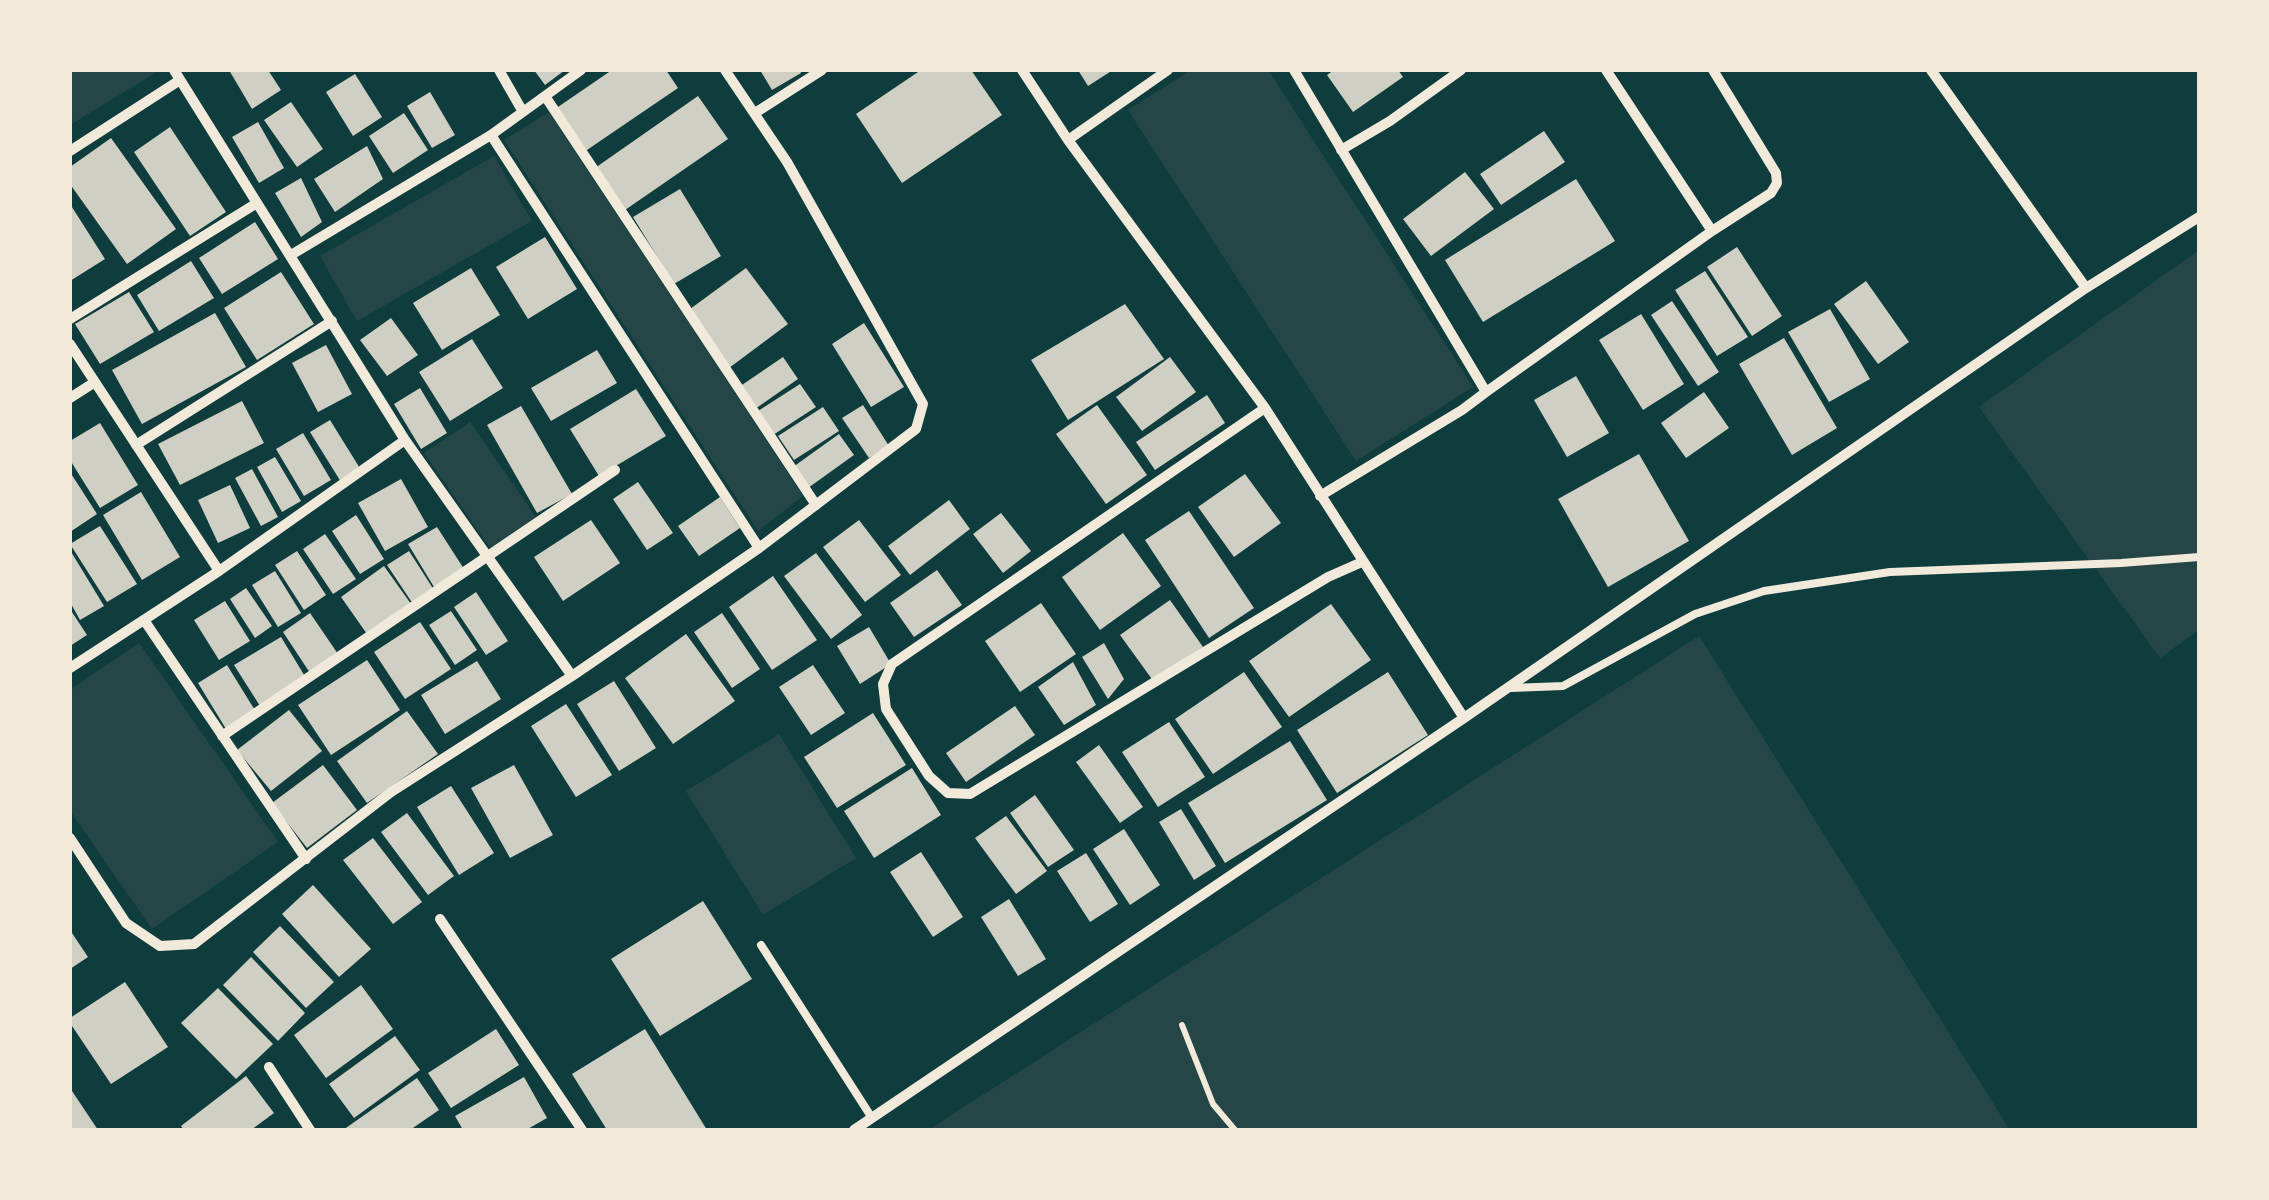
<!DOCTYPE html>
<html>
<head>
<meta charset="utf-8">
<style>
  body { margin:0 }
  #map { position:relative; width:2269px; height:1200px; overflow:hidden; background:#0f3d3e; font-family:"Golos Text",sans-serif }
  canvas { display:block }
  .frame { position:absolute; inset:0; border:72px solid #f1e9da; pointer-events:none }
</style>
</head>
<body>
<div id="map">
<canvas width="2269" height="1200"></canvas>
<div class="frame"></div>
</div>
<script>
const c = document.querySelector('canvas').getContext('2d');
c.lineJoin = 'round';
function fillPath(path, color) {
  c.fillStyle = color;
  c.fill(path, 'evenodd');
}
function shape(rows) {
  const path = new Path2D();
  for (const r of rows) {
    path.moveTo(r[0], r[1]);
    for (let i = 2; i < r.length; i += 2) path.lineTo(r[i], r[i + 1]);
  }
  return path;
}
function stroke(path, color, width, dash) {
  c.strokeStyle = color;
  c.lineWidth = width;
  c.lineCap = dash ? 'butt' : 'round';
  c.setLineDash(dash || []);
  c.stroke(path);
}
fillPath(shape([
  [70,70,160,70,70,125],
  [1191,70,1268,70,1473,387,1356,461,1128,110],
  [549,112,803,496,758,531,504,140],
  [494,156,532,221,357,321,320,256],
  [2199,250,2199,630,2160,658,1979,407],
  [470,422,536,517,490,548,424,453],
  [1699,636,2010,1130,928,1130],
  [139,643,278,842,152,929,70,811,70,690],
  [779,734,856,858,763,915,686,791]
]), '#244646');
fillPath(shape([
  [229,70,268,70,281,90,252,109],
  [534,70,565,70,545,85],
  [612,70,666,70,678,88,584,152,555,109],
  [760,70,800,70,801,73,772,90],
  [921,70,971,70,1002,115,902,183,856,114],
  [1078,70,1113,70,1088,86],
  [1334,70,1398,70,1403,77,1353,112,1327,75],
  [355,74,382,117,353,136,326,92],
  [430,92,455,135,432,148,407,106],
  [698,96,728,139,625,210,595,168],
  [291,102,323,149,297,167,264,120],
  [404,113,428,150,393,173,369,136],
  [258,122,284,168,259,183,232,137],
  [170,127,226,212,190,236,134,152],
  [1544,131,1565,162,1501,205,1480,174],
  [111,138,176,229,127,264,70,184,70,167],
  [367,146,383,179,335,212,314,179],
  [1465,172,1494,209,1431,256,1403,219],
  [301,178,322,222,301,237,275,193],
  [1576,179,1615,241,1483,322,1445,260],
  [680,189,721,256,674,284,633,217],
  [70,204,105,259,70,281],
  [255,222,278,259,222,294,199,258],
  [545,237,577,289,528,319,496,267],
  [1737,247,1782,316,1752,336,1707,267],
  [191,261,214,298,159,331,137,295],
  [471,268,500,315,442,350,413,303],
  [746,268,788,324,729,368,686,312],
  [1705,271,1748,337,1717,356,1675,290],
  [281,272,314,324,257,360,224,308],
  [1866,281,1909,342,1878,364,1834,304],
  [129,292,154,332,100,364,75,324],
  [1672,301,1719,372,1698,386,1651,315],
  [1125,304,1164,359,1068,420,1031,360],
  [1830,309,1870,379,1829,402,1788,332],
  [215,313,246,367,142,424,112,370],
  [1641,314,1684,384,1643,410,1599,340],
  [391,318,418,355,387,376,360,340],
  [864,323,904,387,871,407,832,344],
  [1784,338,1837,428,1792,455,1739,364],
  [472,339,503,388,450,421,419,372],
  [326,345,352,394,318,412,292,363],
  [597,350,617,383,551,421,531,388],
  [783,357,798,379,755,409,739,387],
  [1170,357,1196,392,1142,431,1116,397],
  [1576,376,1609,433,1567,457,1534,400],
  [800,384,816,407,773,435,758,411],
  [420,388,447,433,421,449,394,404],
  [636,389,666,436,599,476,570,429],
  [1704,392,1729,428,1686,458,1661,423],
  [1207,395,1225,423,1155,470,1136,442],
  [242,401,264,443,180,485,158,444],
  [863,405,889,446,869,458,842,418],
  [1097,405,1147,475,1106,504,1056,434],
  [521,406,572,494,537,513,487,425],
  [823,407,839,431,794,460,778,436],
  [330,420,361,470,341,482,310,432],
  [100,423,138,485,100,508,70,460,70,441],
  [303,433,331,480,304,496,276,449],
  [839,434,854,455,808,488,793,467],
  [1639,454,1689,541,1608,587,1558,499],
  [275,457,301,501,282,512,257,467],
  [252,469,278,517,261,526,235,478],
  [70,472,97,514,70,532],
  [1245,474,1281,523,1234,557,1198,507],
  [401,479,428,527,385,551,358,503],
  [638,482,673,533,647,550,613,499],
  [230,485,250,528,218,543,198,500],
  [141,492,180,557,142,580,103,515],
  [720,497,740,528,699,556,678,526],
  [949,500,970,529,910,575,888,546],
  [1189,511,1254,608,1209,638,1145,540],
  [1001,513,1031,551,1003,573,973,534],
  [356,515,384,559,360,574,332,531],
  [591,520,620,563,563,601,534,557],
  [859,520,901,575,865,602,823,547],
  [100,526,137,584,107,602,70,544],
  [437,527,464,569,434,587,408,544],
  [1123,533,1161,586,1100,630,1062,577],
  [325,534,356,579,333,594,303,549],
  [70,550,104,606,80,620,70,602],
  [297,551,326,595,304,610,275,565],
  [409,551,434,590,413,604,387,565],
  [816,553,862,615,831,639,784,576],
  [384,566,411,604,367,634,341,597],
  [937,570,962,605,914,637,890,603],
  [275,571,301,613,278,627,252,585],
  [773,576,817,640,772,670,729,607],
  [246,588,272,626,255,638,230,599],
  [476,592,508,641,486,655,454,607],
  [1170,600,1203,647,1154,682,1120,635],
  [225,601,250,641,219,660,194,620],
  [1041,603,1076,654,1020,692,985,641],
  [1331,604,1371,660,1289,717,1249,661],
  [70,609,87,635,70,646],
  [451,611,477,650,455,665,429,625],
  [310,613,338,654,310,673,283,632],
  [722,613,760,669,732,688,694,632],
  [420,622,451,669,405,699,374,652],
  [869,627,891,664,860,684,837,646],
  [686,634,735,701,673,744,625,678],
  [281,637,306,678,260,706,234,665],
  [1104,643,1124,679,1108,699,1082,657],
  [367,660,400,710,331,755,298,705],
  [477,661,501,699,445,734,421,695],
  [1073,662,1096,705,1064,725,1038,687],
  [227,665,256,712,226,729,198,683],
  [813,665,845,713,811,735,779,687],
  [1244,672,1282,727,1213,774,1175,719],
  [1388,672,1428,735,1337,793,1297,730],
  [614,681,656,748,619,771,577,704],
  [566,704,612,775,576,797,531,726],
  [1015,706,1035,735,966,782,946,753],
  [289,710,322,751,271,791,237,750],
  [407,711,438,754,367,803,337,761],
  [873,713,906,765,837,808,804,757],
  [1169,722,1205,777,1158,807,1122,752],
  [1290,741,1327,800,1225,863,1188,803],
  [1099,745,1143,807,1120,823,1076,762],
  [323,765,357,810,307,848,272,803],
  [514,765,553,835,510,858,471,788],
  [912,768,941,815,874,858,844,811],
  [451,786,494,853,459,875,417,807],
  [1035,795,1074,850,1048,867,1010,813],
  [1181,809,1216,866,1194,880,1159,822],
  [407,813,454,876,428,895,381,832],
  [1006,816,1047,871,1016,894,975,838],
  [1124,829,1160,885,1130,905,1093,849],
  [373,838,422,902,393,924,343,860],
  [921,852,963,917,933,937,890,872],
  [1086,853,1118,904,1090,922,1057,871],
  [313,885,371,949,339,977,282,914],
  [1009,899,1046,959,1018,976,981,917],
  [703,901,752,979,660,1036,611,959],
  [280,926,334,982,306,1008,253,952],
  [70,930,88,957,70,969],
  [251,957,305,1013,278,1041,223,985],
  [125,982,168,1047,111,1084,70,1023,70,1018],
  [361,985,393,1029,326,1078,294,1035],
  [218,988,273,1044,236,1079,181,1023],
  [496,1029,519,1065,451,1108,428,1073],
  [645,1029,707,1130,607,1130,572,1074],
  [395,1036,420,1070,354,1118,329,1084],
  [246,1076,274,1113,251,1130,184,1130,181,1126],
  [524,1077,547,1118,526,1130,463,1130,455,1116],
  [417,1078,439,1110,410,1130,343,1130],
  [70,1088,98,1130,70,1130]
]), '#cfcfc3');
stroke(shape([
  [1182,1025,1213,1104,1235,1130]
]), '#f1e9da', 6);
stroke(shape([
  [1511,688,1563,686,1695,614,1764,591,1890,572,2121,563,2199,557],
  [761,945,872,1118]
]), '#f1e9da', 8);
stroke(shape([
  [174,70,405,440,572,676,759,548,916,429,923,404,787,162,725,70],
  [499,70,523,112],
  [1022,70,1068,140,1265,408,1464,718],
  [1294,70,1486,392,1462,410,1320,496],
  [1606,70,1712,231,1771,193,1777,183,1776,173,1713,70],
  [1931,70,2086,288],
  [545,96,816,505],
  [755,113,822,70],
  [491,135,759,548],
  [1068,140,1168,70],
  [1341,150,1390,121,1461,70],
  [70,151,180,80],
  [291,255,491,135,581,70],
  [70,319,257,203],
  [70,344,219,571,405,440],
  [1486,392,1712,231],
  [70,398,95,382],
  [1265,408,892,664,883,684,886,709,929,776,948,793,970,794,1328,577,1362,562],
  [136,445,332,321],
  [144,620,306,859],
  [70,668,219,571],
  [222,736,615,470],
  [70,838,126,923,160,946,194,944,391,792,572,676],
  [440,919,582,1130],
  [269,1067,310,1130],
  [854,1130,1464,718,2086,288,2199,217]
]), '#f1e9da', 10);
</script>
</body>
</html>
